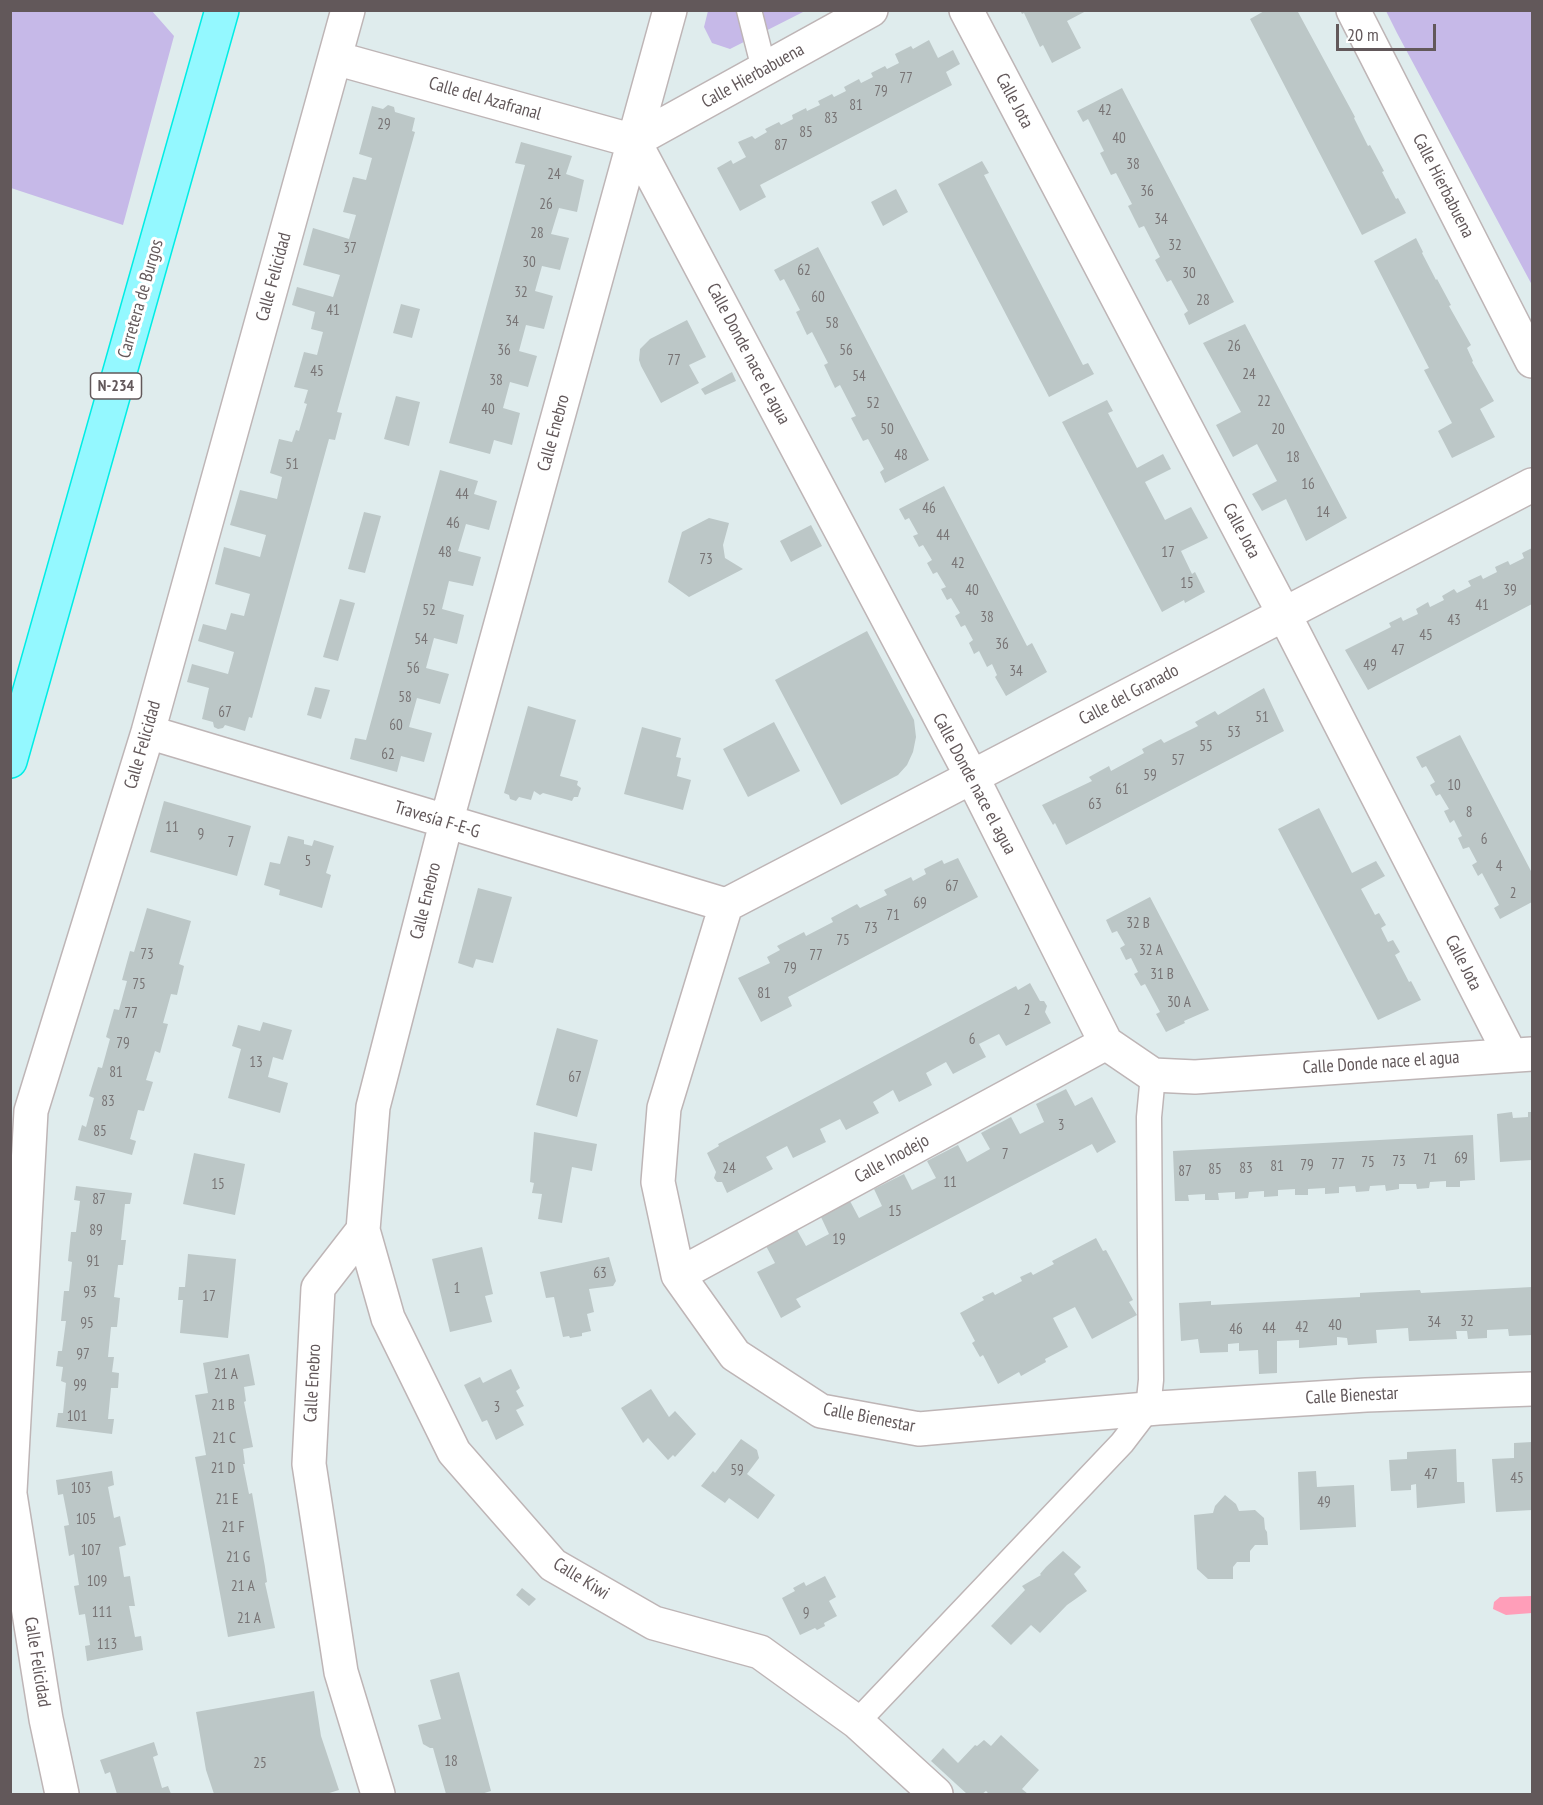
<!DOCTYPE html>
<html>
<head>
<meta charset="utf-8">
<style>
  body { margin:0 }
  #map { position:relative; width:1543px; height:1805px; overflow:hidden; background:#dfeced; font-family:"PT Sans Narrow",sans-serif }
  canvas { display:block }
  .frame { position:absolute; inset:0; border:12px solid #62585a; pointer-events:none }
  .scale { position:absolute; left:1336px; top:24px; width:100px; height:27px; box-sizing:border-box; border:3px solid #62585a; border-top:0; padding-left:8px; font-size:18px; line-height:21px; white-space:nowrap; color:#62585a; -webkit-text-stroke:4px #fff; paint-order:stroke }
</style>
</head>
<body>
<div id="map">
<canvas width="1543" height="1805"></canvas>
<div class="frame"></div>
<div class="scale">20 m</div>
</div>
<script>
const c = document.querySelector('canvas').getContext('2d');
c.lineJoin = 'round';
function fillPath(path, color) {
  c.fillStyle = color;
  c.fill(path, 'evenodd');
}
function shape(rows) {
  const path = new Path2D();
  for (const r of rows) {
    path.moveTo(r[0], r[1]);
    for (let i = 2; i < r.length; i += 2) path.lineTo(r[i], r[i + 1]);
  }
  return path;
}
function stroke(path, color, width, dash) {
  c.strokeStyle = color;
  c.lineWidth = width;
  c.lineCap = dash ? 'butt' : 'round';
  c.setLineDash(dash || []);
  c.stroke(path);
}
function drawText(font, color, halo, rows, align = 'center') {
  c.font = font + ' "PT Sans Narrow",sans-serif';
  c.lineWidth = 6;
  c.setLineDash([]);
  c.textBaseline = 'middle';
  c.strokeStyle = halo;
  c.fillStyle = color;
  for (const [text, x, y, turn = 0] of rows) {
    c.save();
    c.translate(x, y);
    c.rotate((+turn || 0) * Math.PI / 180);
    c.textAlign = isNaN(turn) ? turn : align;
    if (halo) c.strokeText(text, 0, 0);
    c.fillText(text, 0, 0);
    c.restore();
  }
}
fillPath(shape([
  [11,10,152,11,174,36,123,225,11,188],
  [708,11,805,11,730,49,712,43,704,27],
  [1386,11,1532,11,1532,285,1397,33]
]), '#c6b9e8');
fillPath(shape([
  [1532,1596,1532,1613,1506,1615,1493,1609,1494,1602,1500,1597]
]), '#ff9eb9');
fillPath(shape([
  [1020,10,1088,10,1067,21,1081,48,1052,63,1043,45,1040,47,1024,13,1022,14],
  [1266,10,1302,10,1298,12,1355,117,1354,118,1368,146,1370,145,1384,171,1382,172,1396,199,1398,198,1406,213,1362,235,1250,19],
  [929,40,938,58,953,50,960,64,946,72,952,85,760,185,766,197,740,211,717,168,731,160,733,164,746,157,738,142,752,136,755,139,767,132,765,129,779,122,781,125,793,119,792,115,806,108,807,111,820,105,818,101,832,94,834,97,846,91,844,87,859,79,861,83,873,77,871,73,885,66,887,69,899,63,895,54,911,46,913,49],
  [1122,88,1234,302,1189,325,1184,314,1188,311,1171,280,1167,282,1155,260,1160,257,1144,226,1139,228,1128,206,1132,204,1116,173,1111,175,1100,153,1104,151,1088,119,1083,122,1077,111],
  [388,105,394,107,395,112,415,118,412,131,415,132,337,412,342,413,335,440,329,439,252,718,249,717,245,731,225,725,223,728,218,729,214,727,213,722,202,719,209,688,187,682,192,664,228,674,234,652,198,641,203,624,226,630,231,613,244,616,250,594,215,584,224,547,260,557,266,535,230,525,240,490,277,499,282,477,270,473,279,439,292,442,296,430,299,431,307,404,304,403,308,390,294,387,304,352,317,355,323,332,311,329,315,312,292,305,297,287,333,297,340,275,303,265,313,228,349,239,356,215,343,212,353,177,366,180,372,158,359,154,372,106,383,109],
  [521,142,572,156,566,174,584,180,577,212,559,208,551,234,569,238,560,270,542,266,535,291,553,296,544,329,526,325,519,351,537,356,528,387,510,382,503,408,520,413,512,445,494,440,490,454,449,443,525,165,515,163],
  [982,161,989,173,984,175,1083,365,1088,363,1094,374,1049,397,938,184],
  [896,189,908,212,883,226,871,202],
  [1416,238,1423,252,1422,253,1436,280,1437,279,1451,305,1449,306,1471,345,1467,348,1473,361,1472,362,1494,401,1480,409,1495,437,1452,458,1438,431,1452,423,1424,370,1429,368,1374,261],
  [818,247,929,460,885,483,880,472,884,469,868,439,863,441,851,418,856,416,840,385,835,388,824,365,828,363,812,332,807,335,796,312,800,310,784,279,780,281,774,270],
  [401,304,420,309,412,338,393,333],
  [687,320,706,357,689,365,699,383,661,403,641,366,639,360,640,349,650,339],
  [1245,324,1347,518,1306,541,1286,499,1262,511,1252,494,1277,481,1257,444,1233,457,1216,425,1241,412,1203,343],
  [732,372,736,381,705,395,701,389],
  [396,396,420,402,409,446,384,439],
  [1107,400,1113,411,1108,413,1137,468,1163,454,1171,469,1145,482,1165,520,1191,507,1208,538,1181,551,1192,574,1195,572,1205,592,1185,603,1184,600,1162,612,1062,422],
  [440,470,478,481,474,494,497,501,489,530,466,524,458,551,481,557,473,586,449,581,442,609,464,615,457,644,434,638,426,668,449,674,440,704,417,698,409,727,432,733,424,762,401,756,397,772,350,759,355,738,366,740],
  [944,486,1027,646,1032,643,1047,672,1006,696,995,677,997,675,992,664,987,667,979,651,974,654,969,643,973,640,965,625,961,627,955,616,960,613,951,598,947,600,941,589,946,587,937,572,933,574,927,563,932,560,923,545,919,547,913,536,918,534,909,518,905,520,899,509],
  [364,512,381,516,365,573,348,569],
  [709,518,729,523,723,545,725,558,743,569,689,597,668,582,682,532],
  [811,525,822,546,791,562,780,541],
  [1532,548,1532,604,1368,690,1345,650,1391,627,1389,623,1401,617,1403,621,1418,614,1416,609,1428,602,1430,607,1444,600,1442,596,1454,589,1457,593,1471,586,1468,581,1481,575,1483,579,1497,572,1495,567,1508,561,1510,565,1524,558,1522,553],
  [340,599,355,603,338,661,323,657],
  [867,631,914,720,916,737,913,752,907,765,898,775,841,805,775,680],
  [315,687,330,690,321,719,307,715],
  [1264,688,1284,731,1066,845,1055,823,1053,825,1042,805,1092,781,1089,777,1109,766,1111,771,1144,753,1142,749,1161,739,1164,743,1198,726,1195,722,1215,711,1218,715],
  [528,706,576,720,560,776,578,781,577,785,581,788,578,797,574,797,572,801,543,793,540,795,534,791,531,800,519,797,516,801,510,799,509,795,504,793],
  [774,722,800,771,748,797,723,749],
  [642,727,681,738,676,757,681,758,677,776,691,780,683,810,624,794],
  [1460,735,1532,873,1532,902,1500,919,1494,908,1499,905,1482,873,1478,876,1472,865,1477,862,1469,847,1463,849,1458,838,1462,836,1454,820,1450,823,1444,811,1449,809,1440,794,1436,796,1430,785,1435,782,1426,766,1422,768,1416,757],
  [164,801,251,826,237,876,150,852],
  [1319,808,1352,873,1376,861,1385,876,1361,889,1375,915,1379,913,1386,925,1381,928,1388,942,1393,940,1400,952,1395,955,1409,982,1411,981,1421,1000,1378,1020,1278,829],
  [288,836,304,840,304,844,312,846,314,840,334,846,326,873,331,875,322,908,279,895,280,890,264,885,270,862,280,864],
  [958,858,978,897,788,997,792,1006,761,1022,738,978,770,963,767,957,780,950,777,946,804,932,806,936,833,922,831,918,857,904,860,908,887,895,884,890,911,877,913,881,926,874,924,869,942,860,944,864],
  [478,888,512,897,493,963,476,959,473,968,458,963],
  [1150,897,1209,1010,1184,1021,1185,1023,1166,1032,1156,1014,1160,1012,1145,984,1141,986,1134,974,1138,972,1131,958,1126,960,1120,948,1125,945,1117,931,1112,933,1106,920],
  [147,908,191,921,179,964,184,966,177,995,171,994,163,1023,168,1024,160,1053,155,1051,146,1080,153,1082,144,1111,138,1110,130,1139,136,1141,132,1155,78,1140,82,1125,86,1127,94,1098,89,1096,98,1067,102,1068,110,1039,106,1037,114,1009,119,1010,127,981,122,980,130,951,134,952],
  [1030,983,1040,1001,1044,1001,1047,1006,1045,1012,1051,1023,1006,1046,999,1034,979,1044,986,1057,953,1074,946,1062,926,1073,932,1085,899,1102,893,1090,873,1102,879,1113,846,1130,840,1119,820,1129,826,1142,793,1158,787,1146,766,1157,773,1169,727,1193,722,1182,717,1182,714,1178,716,1172,707,1153,719,1146,718,1144,1016,986,1018,990],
  [263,1022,292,1030,283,1060,273,1057,268,1077,288,1083,280,1113,228,1098,241,1049,232,1046,238,1025,260,1031],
  [557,1028,598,1040,577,1117,536,1105],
  [1066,1089,1075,1106,1092,1097,1116,1142,1097,1153,1092,1144,796,1299,801,1307,781,1318,757,1272,775,1263,766,1246,797,1230,806,1246,829,1234,821,1217,850,1201,859,1218,882,1206,874,1189,904,1174,912,1190,936,1178,927,1161,958,1145,967,1162,990,1149,981,1133,1011,1117,1020,1134,1044,1122,1036,1104],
  [1512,1112,1513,1118,1528,1117,1528,1112,1532,1112,1532,1160,1500,1162,1497,1114],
  [534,1132,597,1144,592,1171,572,1167,562,1223,538,1219,542,1194,532,1193,534,1183,530,1182],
  [1473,1135,1475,1180,1460,1181,1460,1187,1446,1187,1446,1181,1430,1182,1429,1188,1417,1189,1416,1184,1399,1184,1399,1189,1386,1191,1385,1185,1370,1186,1369,1191,1356,1192,1355,1186,1339,1187,1339,1193,1325,1194,1325,1188,1308,1189,1308,1195,1295,1195,1295,1189,1278,1190,1278,1196,1264,1197,1264,1191,1249,1192,1248,1198,1235,1199,1235,1192,1218,1193,1219,1200,1205,1200,1205,1194,1188,1195,1189,1201,1175,1201,1173,1151],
  [194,1153,245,1164,235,1215,183,1204],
  [76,1186,132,1193,130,1204,125,1204,121,1240,126,1240,123,1265,118,1265,114,1297,120,1298,117,1327,111,1327,108,1357,114,1357,112,1372,119,1373,118,1388,111,1388,108,1419,114,1419,112,1434,56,1427,58,1413,63,1413,66,1383,61,1381,63,1367,56,1366,58,1351,62,1351,66,1321,61,1321,64,1291,69,1291,72,1262,68,1261,71,1232,76,1232,80,1201,74,1200],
  [1096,1238,1103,1251,1106,1250,1133,1300,1129,1302,1137,1315,1092,1339,1075,1307,1053,1318,1068,1347,1045,1359,1046,1362,1021,1376,1019,1372,998,1384,983,1355,980,1357,972,1343,975,1341,960,1313,984,1300,982,1297,993,1292,995,1295,1022,1281,1020,1277,1031,1272,1033,1275,1054,1264,1052,1261],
  [482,1247,493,1294,485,1296,492,1322,450,1332,432,1259],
  [188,1254,236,1259,228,1338,180,1333,183,1300,178,1300,179,1287,185,1287],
  [609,1257,616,1281,613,1286,589,1289,594,1312,587,1314,591,1331,582,1333,582,1336,570,1338,569,1336,563,1337,554,1297,546,1298,540,1272],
  [1532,1287,1532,1335,1509,1336,1508,1329,1487,1330,1487,1338,1468,1339,1467,1331,1456,1331,1457,1339,1409,1341,1408,1328,1376,1330,1377,1343,1348,1345,1347,1338,1337,1337,1337,1345,1299,1348,1299,1340,1277,1341,1277,1373,1259,1374,1258,1350,1239,1351,1239,1343,1228,1344,1228,1352,1200,1353,1198,1339,1181,1341,1179,1303,1211,1301,1211,1305,1360,1297,1360,1293,1420,1290,1421,1293],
  [249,1354,255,1385,244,1387,246,1401,244,1402,253,1447,243,1449,245,1464,243,1464,249,1494,252,1493,265,1567,267,1582,265,1583,275,1628,228,1637,195,1457,206,1455,195,1395,208,1393,203,1363],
  [511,1369,520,1388,516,1391,524,1406,516,1410,524,1425,496,1440,487,1420,482,1422,464,1385,480,1377,483,1383],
  [651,1389,669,1417,675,1411,696,1434,675,1457,673,1455,668,1460,648,1438,643,1443,621,1408],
  [741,1439,757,1450,759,1458,747,1474,775,1495,758,1519,729,1498,725,1503,701,1486,713,1471,715,1473],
  [1532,1442,1532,1510,1496,1512,1492,1459,1514,1458,1514,1443],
  [1456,1449,1457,1482,1464,1482,1465,1503,1417,1508,1416,1484,1411,1485,1411,1490,1391,1491,1389,1460,1407,1459,1407,1452],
  [112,1471,114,1485,108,1487,114,1518,120,1516,123,1531,126,1545,119,1547,124,1577,130,1576,135,1606,129,1606,135,1637,141,1636,143,1650,87,1661,85,1646,90,1645,85,1614,79,1615,74,1586,79,1585,74,1554,69,1556,64,1526,69,1525,63,1494,58,1495,56,1480],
  [1316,1471,1317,1487,1354,1485,1356,1527,1300,1530,1298,1472],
  [1225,1495,1236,1504,1239,1511,1255,1510,1264,1518,1265,1529,1267,1532,1268,1545,1255,1545,1250,1551,1250,1562,1237,1562,1233,1567,1233,1579,1208,1579,1197,1569,1194,1515,1213,1513,1215,1506],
  [1063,1551,1081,1567,1074,1574,1087,1591,1067,1605,1040,1633,1031,1625,1011,1645,991,1626,1025,1590,1022,1586,1041,1575,1040,1574,1046,1567],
  [825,1576,836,1597,829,1601,837,1616,824,1623,825,1626,817,1630,815,1628,800,1635,782,1598,795,1591,793,1588,804,1582,806,1586],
  [522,1588,536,1599,529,1606,516,1595],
  [459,1672,491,1791,481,1794,446,1794,433,1748,430,1748,423,1744,418,1725,441,1719,430,1680],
  [314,1691,321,1736,339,1790,326,1794,214,1794,206,1770,196,1712],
  [1001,1735,1039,1770,1022,1789,1028,1794,989,1794,986,1791,982,1794,967,1794,931,1761,943,1748,958,1763,975,1745,977,1746,984,1740,991,1746],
  [154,1742,158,1755,153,1757,162,1788,168,1786,171,1794,117,1794,110,1772,105,1774,100,1760]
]), '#bcc7c7');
const pedestrian = shape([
  [749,10,764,69],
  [857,1722,1122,1443,1148,1409,1151,1380,1149,1117,1153,1075]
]);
const minor = shape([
  [966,10,1284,614,1510,1054],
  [1353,10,1532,361],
  [335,58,634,141],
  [634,141,972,777,1106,1043,1153,1075,1195,1077,1532,1054],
  [634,141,871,10],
  [148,732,726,905],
  [726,905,664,1108,658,1182,678,1275,735,1355,821,1411,919,1429,1158,1408,1366,1395,1532,1389],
  [726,905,1532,485],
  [363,1230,388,1318,454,1452,553,1565,654,1623,760,1652,857,1722,936,1794],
  [678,1275,1106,1043],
  [10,1491,31,1111,148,732,348,10],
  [10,1494,46,1719,62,1794],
  [378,1794,341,1672,309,1464,318,1288,363,1230,373,1107,446,823,670,10]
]);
const trunk = shape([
  [10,761,222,10]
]);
stroke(pedestrian, '#beb5b6', 27);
stroke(minor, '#beb5b6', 36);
stroke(trunk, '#00ede5', 36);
stroke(pedestrian, '#fff', 24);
stroke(minor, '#fff', 33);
stroke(trunk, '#94f8ff', 33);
drawText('15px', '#787475', null, [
  ["77",906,79],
  ["79",881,92],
  ["81",856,106],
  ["42",1105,111],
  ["83",831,119],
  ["29",384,125],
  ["85",806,133],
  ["40",1119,139],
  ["87",781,146],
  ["38",1133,165],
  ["24",554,175],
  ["36",1147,192],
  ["26",546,205],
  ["34",1161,220],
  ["28",537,234],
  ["32",1175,246],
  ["37",350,249],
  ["30",529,263],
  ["62",804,271],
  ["30",1189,274],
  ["32",521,293],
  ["60",818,298],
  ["28",1203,301],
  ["41",333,311],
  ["34",512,322],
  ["58",832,324],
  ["26",1234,347],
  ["36",504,351],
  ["56",846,351],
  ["77",674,361],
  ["45",317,372],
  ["24",1249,375],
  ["54",859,377],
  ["38",496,381],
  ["22",1264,402],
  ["52",873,404],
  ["40",488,410],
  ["50",887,430],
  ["20",1278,430],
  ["48",901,456],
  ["18",1293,458],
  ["51",292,465],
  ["16",1308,485],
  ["44",462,495],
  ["46",929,509],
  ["14",1323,513],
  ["46",453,524],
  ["44",943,536],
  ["48",445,553],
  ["17",1168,553],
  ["73",706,560],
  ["42",958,564],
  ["15",1187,584],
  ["40",972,591],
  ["39",1510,591],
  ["41",1482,606],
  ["52",429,611],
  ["38",987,618],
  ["43",1454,621],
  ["45",1426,636],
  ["54",421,640],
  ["36",1002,645],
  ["47",1398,651],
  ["49",1370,666],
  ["56",413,669],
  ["34",1016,672],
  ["58",405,698],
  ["67",225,713],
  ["51",1262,718],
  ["60",396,726],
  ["53",1234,733],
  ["55",1206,747],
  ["62",388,755],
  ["57",1178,761],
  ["59",1150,776],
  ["10",1454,786],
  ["61",1122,790],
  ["63",1095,805],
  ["8",1469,813],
  ["11",172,828],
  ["9",201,835],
  ["6",1484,840],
  ["7",231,843],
  ["5",308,862],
  ["4",1499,867],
  ["67",952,887],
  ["2",1513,894],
  ["69",920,904],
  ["71",893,916],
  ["32 B",1138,924],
  ["73",871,929],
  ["75",843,941],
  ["32 A",1151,951],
  ["73",147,955],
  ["77",816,956],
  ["79",790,969],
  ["31 B",1162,975],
  ["75",139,985],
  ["81",764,994],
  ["30 A",1179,1003],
  ["2",1027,1011],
  ["77",131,1014],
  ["6",972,1040],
  ["79",123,1044],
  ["13",256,1063],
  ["81",116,1073],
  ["67",575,1078],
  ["83",108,1102],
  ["3",1061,1126],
  ["85",100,1132],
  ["7",1005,1155],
  ["69",1461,1159],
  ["71",1430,1160],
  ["73",1399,1162],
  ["75",1368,1163],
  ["77",1338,1165],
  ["79",1307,1166],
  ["81",1277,1167],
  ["24",729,1169],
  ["83",1246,1169],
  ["85",1215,1170],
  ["87",1185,1172],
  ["11",950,1183],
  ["15",218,1185],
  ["87",99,1200],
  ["15",895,1212],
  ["89",96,1231],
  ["19",839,1240],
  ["91",93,1262],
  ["63",600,1274],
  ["1",457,1289],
  ["93",90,1293],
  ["17",209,1297],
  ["32",1467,1322],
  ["34",1434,1323],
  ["95",87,1324],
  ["40",1335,1326],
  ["42",1302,1328],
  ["44",1269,1329],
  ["46",1236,1330],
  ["97",83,1355],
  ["21 A",226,1375],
  ["99",80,1386],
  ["21 B",223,1406],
  ["3",497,1408],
  ["101",77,1417],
  ["21 C",224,1439],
  ["21 D",223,1469],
  ["59",737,1471],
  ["47",1431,1475],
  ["45",1517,1479],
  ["103",81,1489],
  ["21 E",227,1500],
  ["49",1324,1503],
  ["105",86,1520],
  ["21 F",233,1528],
  ["107",91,1551],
  ["21 G",238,1558],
  ["109",97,1582],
  ["21 A",243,1587],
  ["111",102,1613],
  ["9",806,1614],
  ["21 A",249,1619],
  ["113",107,1645],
  ["18",451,1762],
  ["25",260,1764]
]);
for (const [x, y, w] of [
  [116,386,51]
]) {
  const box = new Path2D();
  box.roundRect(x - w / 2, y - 13, w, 26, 4.5);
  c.fillStyle = '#fff';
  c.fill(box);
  stroke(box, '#62585a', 1.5);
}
drawText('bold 16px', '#62585a', null, [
  ["N-234",116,386]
]);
drawText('18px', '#62585a', '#fff', [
  ["Calle Hierbabuena",753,76,-29],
  ["Calle del Azafranal",485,99,16],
  ["Calle Jota",1014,101,62],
  ["Calle Hierbabuena",1443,186,63],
  ["Calle Felicidad",274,277,-75],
  ["Carretera de Burgos",141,299,-74],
  ["Calle Donde nace el agua",748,354,62],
  ["Calle Enebro",554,433,-75],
  ["Calle Jota",1241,531,62],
  ["Calle del Granado",1129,695,-28],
  ["Calle Felicidad",143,745,-74],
  ["Calle Donde nace el agua",974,784,62],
  ["Travesía F-E-G",437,820,17],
  ["Calle Enebro",426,901,-76],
  ["Calle Jota",1463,963,63],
  ["Calle Donde nace el agua",1381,1063,-4],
  ["Calle Inodejo",892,1159,-29],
  ["Calle Enebro",313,1383,-87],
  ["Calle Bienestar",1352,1396,-3],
  ["Calle Bienestar",869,1418,11],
  ["Calle Kiwi",581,1579,32],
  ["Calle Felicidad",37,1662,81]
]);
</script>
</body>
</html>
